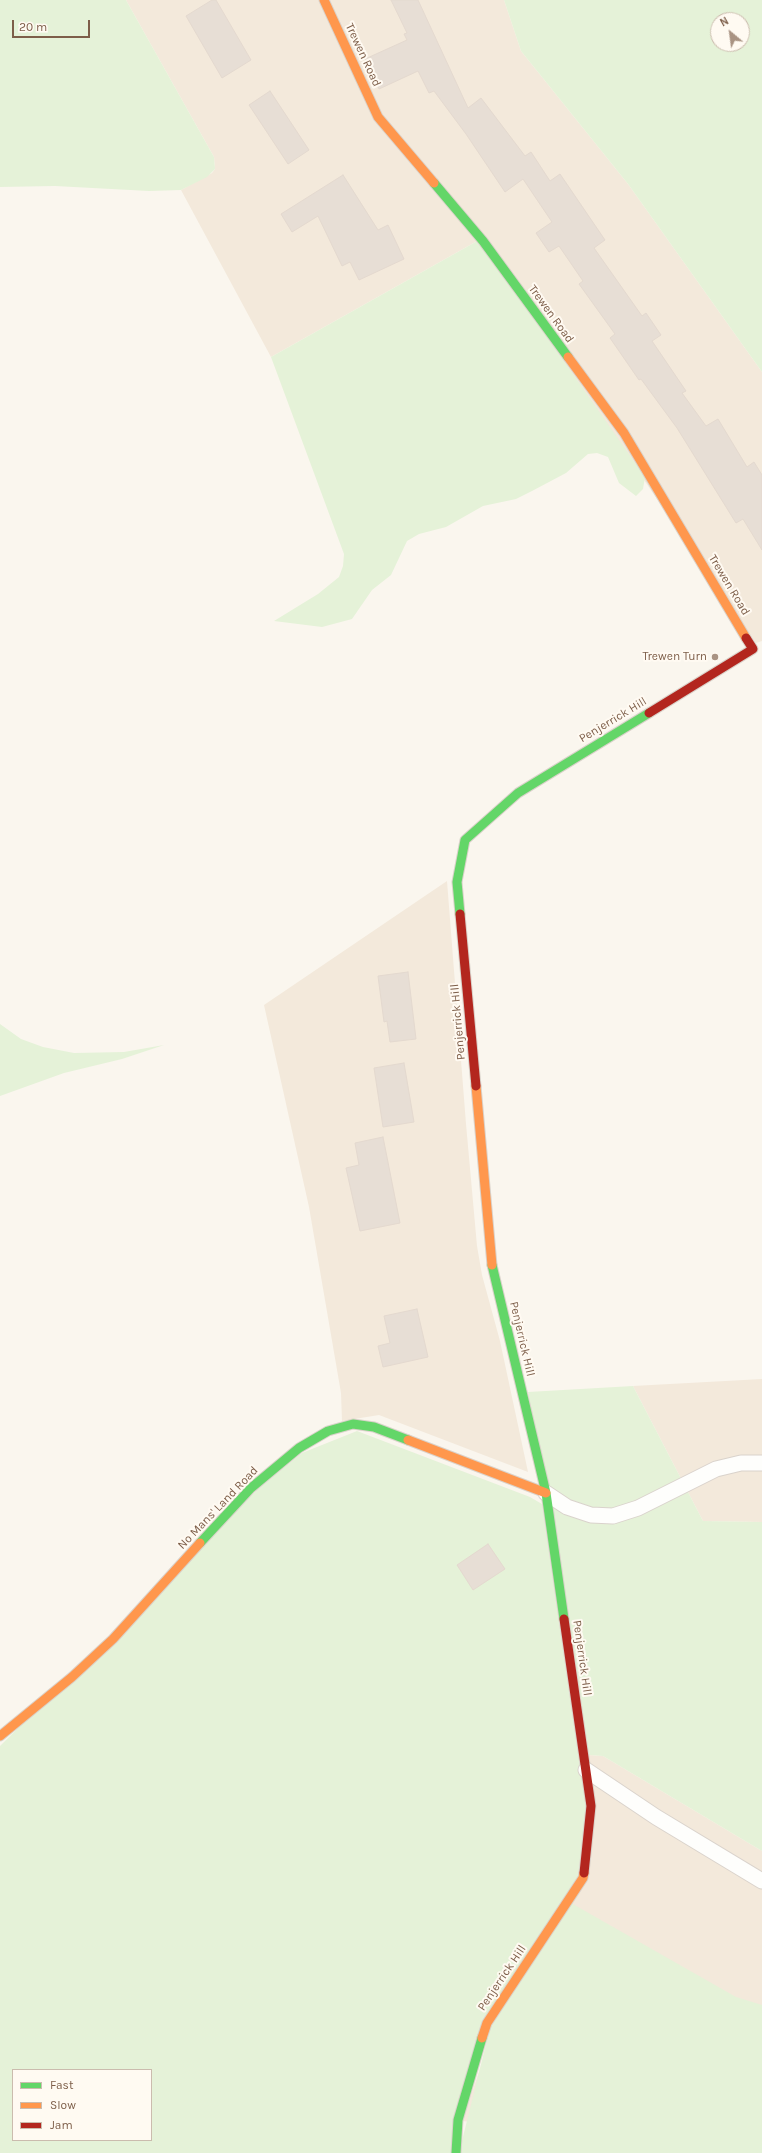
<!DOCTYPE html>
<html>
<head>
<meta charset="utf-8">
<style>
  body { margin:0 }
  #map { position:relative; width:762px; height:2153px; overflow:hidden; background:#faf6ee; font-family:Karla,sans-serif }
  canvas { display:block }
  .legend { position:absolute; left:12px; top:2069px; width:140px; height:72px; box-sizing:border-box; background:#fffaf2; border:1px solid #cbbcae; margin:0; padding:5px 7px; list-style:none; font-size:12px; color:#7d5e49 }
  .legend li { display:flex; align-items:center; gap:8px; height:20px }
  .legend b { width:20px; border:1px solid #cbbcae }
  .north { position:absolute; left:710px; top:12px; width:40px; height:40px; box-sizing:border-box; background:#fffaf2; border:1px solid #cbbcae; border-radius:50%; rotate:331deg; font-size:11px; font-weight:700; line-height:16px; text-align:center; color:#7d5e49 }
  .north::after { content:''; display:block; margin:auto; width:14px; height:18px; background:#a99383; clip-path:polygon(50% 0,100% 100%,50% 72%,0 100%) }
  .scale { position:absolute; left:12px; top:20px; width:78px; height:18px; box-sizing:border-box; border:2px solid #7d5e49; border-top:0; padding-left:5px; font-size:12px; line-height:14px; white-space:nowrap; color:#7d5e49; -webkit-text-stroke:3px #fffaf2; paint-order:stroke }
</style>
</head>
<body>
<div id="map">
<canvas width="762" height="2153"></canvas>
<ul class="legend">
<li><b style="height:5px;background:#63d668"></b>Fast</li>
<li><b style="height:5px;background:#ff974d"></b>Slow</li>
<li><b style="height:5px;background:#b3261e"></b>Jam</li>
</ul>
<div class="north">N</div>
<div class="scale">20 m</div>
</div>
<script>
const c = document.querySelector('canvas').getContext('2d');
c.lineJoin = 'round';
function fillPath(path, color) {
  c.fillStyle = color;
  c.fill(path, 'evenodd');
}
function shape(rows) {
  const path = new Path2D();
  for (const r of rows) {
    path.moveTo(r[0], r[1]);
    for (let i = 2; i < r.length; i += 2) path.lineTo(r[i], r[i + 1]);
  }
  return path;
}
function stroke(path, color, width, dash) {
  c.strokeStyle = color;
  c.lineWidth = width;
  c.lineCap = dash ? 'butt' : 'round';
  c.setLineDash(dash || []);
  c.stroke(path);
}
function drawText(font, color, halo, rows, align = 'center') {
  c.font = font + ' Karla,sans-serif';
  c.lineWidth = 4;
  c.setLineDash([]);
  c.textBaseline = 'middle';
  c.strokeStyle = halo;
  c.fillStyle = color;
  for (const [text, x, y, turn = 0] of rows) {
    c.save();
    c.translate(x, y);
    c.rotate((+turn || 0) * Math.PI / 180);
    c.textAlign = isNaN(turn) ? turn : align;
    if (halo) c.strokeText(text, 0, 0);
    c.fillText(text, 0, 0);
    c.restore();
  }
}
fillPath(shape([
  [126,0,504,0,521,51,628,184,762,372,762,641,756,643,479,240,271,357,181,190,212,173,215,169,214,157],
  [447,881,466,1124,477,1246,482,1275,500,1341,528,1472,379,1415,342,1421,341,1393,309,1207,264,1005],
  [762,1379,762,1522,703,1521,633,1386],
  [589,1755,603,1756,762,1851,762,2153,462,2121]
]), '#f3e9db');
fillPath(shape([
  [0,0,126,0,214,157,215,169,207,177,181,190,149,191,55,186,0,187],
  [504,0,762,0,762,372,628,184,521,51],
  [718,20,742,20,742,44,718,44],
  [479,240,645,477,643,489,636,496,619,483,608,457,597,453,588,454,566,473,532,491,516,499,483,506,446,527,419,534,407,541,391,575,372,590,352,619,322,627,274,621,318,594,339,577,343,566,344,554,271,357],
  [0,1024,21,1039,43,1047,74,1053,124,1052,164,1045,122,1059,64,1073,0,1096],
  [633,1386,703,1521,762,1522,762,1851,603,1756,589,1755,528,1392],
  [357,1431,530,1497,542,1504,586,1807,578,1877,483,2020,452,2153,0,2153,0,1746,259,1488,302,1453],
  [13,2070,151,2070,151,2140,13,2140],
  [571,1903,736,1997,762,2005,762,2153,459,2153,491,2024]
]), '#e5f2d8');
const building = shape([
  [212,0,216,0,251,60,222,78,186,16,212,0],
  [391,0,418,0,468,108,481,98,525,156,531,152,550,181,560,174,605,240,594,248,642,316,646,313,661,335,652,341,686,391,682,393,706,426,718,419,747,467,754,462,762,475,762,550,743,519,736,523,677,428,641,379,639,380,610,338,615,334,579,284,583,281,559,246,549,252,536,233,552,222,523,179,505,192,466,134,434,91,429,93,418,71,379,89,365,59,407,40,404,34,407,33,391,0],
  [270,91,309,150,288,164,249,105,270,91],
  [343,175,378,230,388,225,404,259,359,280,350,262,342,266,318,216,292,232,281,214,343,175],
  [408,972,416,1039,390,1042,387,1021,384,1022,378,976,408,972],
  [404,1063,414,1122,383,1127,374,1068,404,1063],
  [383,1137,400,1223,360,1231,346,1168,359,1165,355,1143,383,1137],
  [417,1309,428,1357,383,1367,378,1346,390,1343,384,1316,417,1309],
  [488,1544,505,1569,473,1590,457,1565,488,1544]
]);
fillPath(building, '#e7ded5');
stroke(building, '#e4d9cf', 1);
const lane = shape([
  [546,1493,567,1507,591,1515,613,1516,638,1508,716,1469,741,1463,762,1463],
  [586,1770,656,1817,762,1881]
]);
const fast = shape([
  [434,183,483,241,568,357],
  [460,914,457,882,465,840,518,793,649,713],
  [492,1265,546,1493,564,1619],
  [200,1543,251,1488,299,1448,328,1431,353,1424,374,1427,408,1440],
  [456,2153,458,2120,482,2038]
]);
const slow = shape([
  [324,0,378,117,434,183],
  [568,357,624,433,746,638],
  [476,1086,492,1265],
  [408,1440,546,1493],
  [0,1736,72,1677,113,1639,200,1543],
  [482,2038,487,2023,583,1878,584,1873]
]);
const jam = shape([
  [649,713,753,649,746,638],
  [460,914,476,1086],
  [564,1619,591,1806,584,1873]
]);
stroke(lane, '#dad3cc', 17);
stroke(fast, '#dad2ca', 11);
stroke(slow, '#dad2ca', 11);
stroke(jam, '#dad2ca', 11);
stroke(lane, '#fefefc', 15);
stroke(fast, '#63d668', 9);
stroke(slow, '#ff974d', 9);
stroke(jam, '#b3261e', 9);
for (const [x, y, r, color] of [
  [715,657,4,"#a99383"]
]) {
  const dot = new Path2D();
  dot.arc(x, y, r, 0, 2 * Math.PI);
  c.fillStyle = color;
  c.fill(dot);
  stroke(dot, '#fffaf2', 1.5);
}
drawText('12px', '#7d5e49', '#fffaf2', [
  ["Trewen Road",363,55,65],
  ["Trewen Road",551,314,54],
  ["Trewen Road",729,585,59],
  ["Penjerrick Hill",613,720,-31],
  ["Penjerrick Hill",458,1022,-95],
  ["Penjerrick Hill",522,1339,77],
  ["No Mans' Land Road",218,1508,-46],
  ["Penjerrick Hill",582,1658,82],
  ["Penjerrick Hill",502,1978,-56]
]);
drawText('12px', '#7d5e49', '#fffaf2', [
  ["Trewen Turn",707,657]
], 'right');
</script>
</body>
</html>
